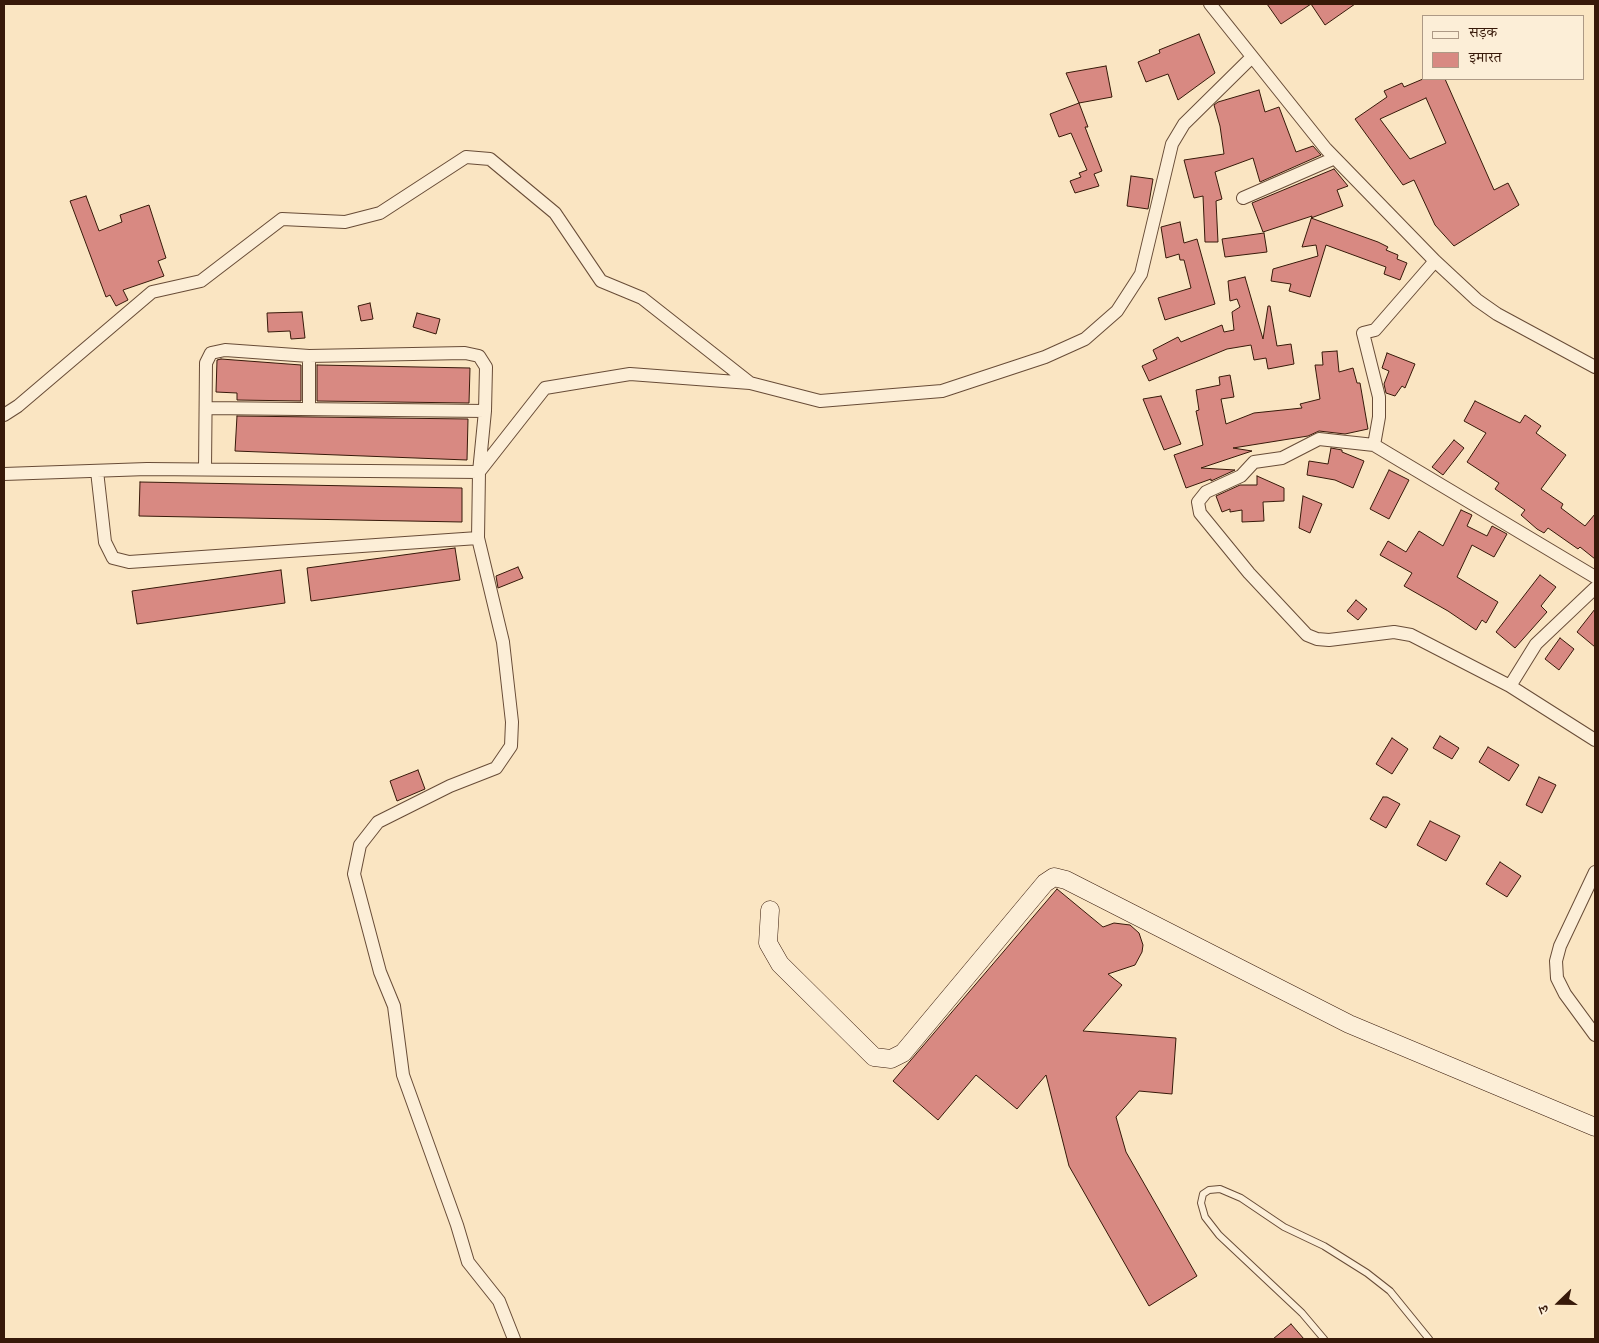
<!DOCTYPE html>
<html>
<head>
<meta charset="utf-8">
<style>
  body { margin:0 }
  #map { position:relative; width:1599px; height:1343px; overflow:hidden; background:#fae5c2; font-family:"Sorts Mill Goudy","Noto Serif Devanagari",serif }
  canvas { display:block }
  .frame { position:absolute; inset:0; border:5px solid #371909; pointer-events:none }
  .legend { position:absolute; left:1422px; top:15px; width:162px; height:65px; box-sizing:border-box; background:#fceed7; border:1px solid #ad9985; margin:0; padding:6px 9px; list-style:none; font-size:15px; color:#371909 }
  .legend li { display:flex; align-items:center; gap:10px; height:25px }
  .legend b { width:25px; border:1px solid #ad9985 }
  .north { position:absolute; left:1534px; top:1278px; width:50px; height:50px; -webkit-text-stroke:4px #fceed7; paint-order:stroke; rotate:248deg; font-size:14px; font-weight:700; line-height:20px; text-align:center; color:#371909 }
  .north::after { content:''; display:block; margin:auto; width:18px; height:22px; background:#371909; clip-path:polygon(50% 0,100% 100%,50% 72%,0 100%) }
</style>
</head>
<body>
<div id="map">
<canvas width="1599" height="1343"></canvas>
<div class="frame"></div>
<ul class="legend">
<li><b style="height:6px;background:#fceed7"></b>सड़क</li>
<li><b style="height:14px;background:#d88982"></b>इमारत</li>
</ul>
<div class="north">उ</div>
</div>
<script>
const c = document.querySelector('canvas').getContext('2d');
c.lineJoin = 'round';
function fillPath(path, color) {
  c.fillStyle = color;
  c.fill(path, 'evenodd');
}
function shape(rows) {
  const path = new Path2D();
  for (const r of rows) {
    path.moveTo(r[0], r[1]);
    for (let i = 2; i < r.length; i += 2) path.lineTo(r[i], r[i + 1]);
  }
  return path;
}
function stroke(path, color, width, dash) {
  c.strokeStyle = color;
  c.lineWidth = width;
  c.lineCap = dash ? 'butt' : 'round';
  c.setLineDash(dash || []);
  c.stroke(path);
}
const building = shape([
  [1267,4,1355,4,1325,25,1311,4,1281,24,1267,4],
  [1199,34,1215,73,1178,100,1168,74,1146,82,1138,62,1160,53,1159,50,1199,34],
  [1106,66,1112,97,1079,103,1066,73,1106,66],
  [1423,79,1445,79,1494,190,1508,183,1519,205,1454,246,1435,225,1414,180,1403,185,1355,119,1387,97,1384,91,1402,83,1404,87,1423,79],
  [1426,98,1446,143,1410,159,1380,119,1426,98],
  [1259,90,1265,112,1279,107,1296,152,1313,146,1321,155,1260,182,1253,158,1215,172,1222,199,1216,201,1218,242,1205,242,1203,196,1194,198,1184,160,1224,154,1220,126,1214,105,1218,102,1259,90],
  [1079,103,1088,127,1085,127,1102,171,1094,174,1099,186,1075,193,1070,181,1081,177,1079,173,1087,170,1071,133,1059,137,1050,114,1079,103],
  [1334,169,1348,186,1337,190,1343,206,1311,218,1378,242,1388,247,1386,250,1398,255,1397,259,1407,263,1400,280,1384,274,1386,267,1326,245,1310,297,1289,291,1291,284,1271,281,1273,269,1318,256,1316,245,1302,247,1312,216,1263,232,1252,203,1334,169],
  [1131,176,1153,179,1148,209,1127,206,1131,176],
  [86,196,99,231,122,222,120,215,149,205,166,258,158,261,164,276,123,290,128,300,116,306,110,295,106,297,70,201,86,196],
  [1180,222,1184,243,1197,239,1215,304,1165,320,1158,298,1191,288,1184,260,1180,260,1179,254,1166,258,1161,227,1180,222],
  [1264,233,1267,252,1225,257,1222,239,1264,233],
  [1245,277,1263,339,1268,306,1270,306,1277,346,1291,344,1294,364,1268,369,1266,358,1254,360,1251,345,1227,349,1149,381,1142,366,1157,359,1153,350,1178,337,1181,342,1222,325,1224,332,1234,330,1232,312,1240,307,1237,299,1230,301,1228,281,1245,277],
  [370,303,373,319,361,321,358,306,370,303],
  [302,312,305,338,291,339,290,331,268,332,267,313,302,312],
  [417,313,440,319,436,334,413,327,417,313],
  [1337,351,1339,372,1353,368,1357,383,1360,383,1368,429,1345,434,1319,431,1308,436,1233,448,1252,451,1201,468,1235,470,1211,481,1211,479,1186,488,1174,455,1203,445,1196,411,1199,410,1196,390,1220,385,1219,377,1230,375,1234,397,1221,399,1226,424,1254,413,1302,408,1300,404,1320,399,1315,365,1323,365,1322,352,1337,351],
  [1387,353,1415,364,1405,388,1402,386,1395,396,1386,393,1384,384,1389,371,1382,368,1387,353],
  [221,359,301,365,301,401,237,400,237,393,216,392,217,360,221,359],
  [317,365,470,368,469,403,317,401,317,365],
  [1161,396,1181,444,1164,450,1143,399,1161,396],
  [1475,401,1520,423,1525,415,1541,426,1536,433,1566,455,1541,489,1563,504,1561,508,1585,526,1595,514,1595,559,1580,547,1578,549,1548,528,1544,533,1537,529,1521,515,1525,510,1495,489,1499,483,1467,462,1486,433,1464,421,1475,401],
  [237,416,468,419,467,460,235,451,237,416],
  [1454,440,1464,448,1443,475,1432,467,1454,440],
  [1331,448,1342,450,1342,452,1364,461,1353,488,1335,480,1307,475,1309,461,1328,464,1331,448],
  [1389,470,1409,480,1389,519,1370,509,1389,470],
  [1257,476,1284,488,1284,501,1263,502,1264,521,1242,522,1242,510,1230,512,1230,509,1222,512,1216,496,1240,485,1257,485,1257,476],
  [140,482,462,488,462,522,139,516,140,482],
  [1303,496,1322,504,1310,533,1299,528,1303,496],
  [1461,510,1472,515,1467,526,1487,536,1492,526,1507,534,1494,557,1472,545,1457,577,1498,602,1486,623,1482,620,1476,630,1448,611,1404,586,1412,573,1380,555,1388,541,1406,552,1419,531,1443,546,1461,510],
  [455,548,460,580,311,601,307,568,455,548],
  [518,567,523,578,498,588,496,576,518,567],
  [281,570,285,603,137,624,132,591,281,570],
  [1540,575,1556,587,1541,606,1547,612,1515,648,1496,632,1540,575],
  [1356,600,1367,609,1358,620,1347,611,1356,600],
  [1595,609,1595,647,1577,632,1595,609],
  [1560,638,1574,649,1559,670,1545,659,1560,638],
  [1440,736,1459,748,1452,759,1433,748,1440,736],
  [1392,738,1408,749,1392,774,1376,764,1392,738],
  [1488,747,1519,765,1509,781,1479,762,1488,747],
  [418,770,425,789,397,801,390,781,418,770],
  [1539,777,1556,785,1542,813,1526,805,1539,777],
  [1383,797,1387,797,1400,804,1386,828,1370,819,1383,797],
  [1430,821,1460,836,1446,861,1417,845,1430,821],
  [1500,862,1521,876,1507,897,1486,884,1500,862],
  [1057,889,1103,927,1114,923,1130,925,1139,933,1143,945,1142,952,1135,965,1108,974,1122,985,1083,1031,1176,1038,1172,1094,1139,1091,1116,1117,1126,1152,1197,1276,1149,1306,1069,1166,1046,1075,1017,1109,976,1075,938,1120,893,1081,1057,889],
  [1291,1324,1304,1339,1273,1339,1291,1324]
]);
fillPath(building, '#d88982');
stroke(building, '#371909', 1);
const lane = shape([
  [1324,1339,1302,1313,1219,1235,1205,1217,1201,1203,1203,1194,1209,1190,1220,1189,1241,1198,1284,1227,1324,1246,1367,1273,1390,1291,1429,1339]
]);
const street = shape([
  [1210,4,1326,149,1435,261,1477,300,1497,314,1595,367],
  [1243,198,1335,158],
  [1435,261,1375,330,1363,333,1379,397,1379,417,1374,445,1595,577],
  [207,408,485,411,479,472],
  [309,409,309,356,465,353,479,356,486,367,485,411],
  [4,415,18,406,152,292,201,281,282,219,345,222,380,213,466,157,490,159,555,213,601,281,642,298,750,383,820,401,942,391,1045,357,1085,339,1117,311,1141,274,1172,144,1184,124,1252,57],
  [1374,445,1319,439,1282,458,1254,462,1241,476,1206,492,1198,502,1200,513,1249,573,1307,635,1317,639,1329,640,1394,632,1411,635,1510,686,1595,740],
  [205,469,206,363,211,353,225,350,309,356],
  [479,472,545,388,630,374,750,383],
  [4,474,147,469,479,472,478,538,129,562,113,558,105,542,97,471],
  [478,538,503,642,512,722,511,746,496,768,450,786,378,822,360,845,354,874,380,972,394,1006,403,1075,457,1225,468,1262,499,1301,514,1339],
  [1510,686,1536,644,1595,588],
  [1595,872,1560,946,1556,961,1557,978,1565,994,1595,1035]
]);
const secondary = shape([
  [770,910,768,943,780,964,874,1057,891,1059,903,1053,1045,883,1054,877,1066,880,1349,1024,1595,1127]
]);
stroke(lane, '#684c37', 8);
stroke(street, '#684c37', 14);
stroke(secondary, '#371909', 19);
stroke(lane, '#fceed7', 6);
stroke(street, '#fceed7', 12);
stroke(secondary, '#fceed7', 18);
</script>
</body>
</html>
